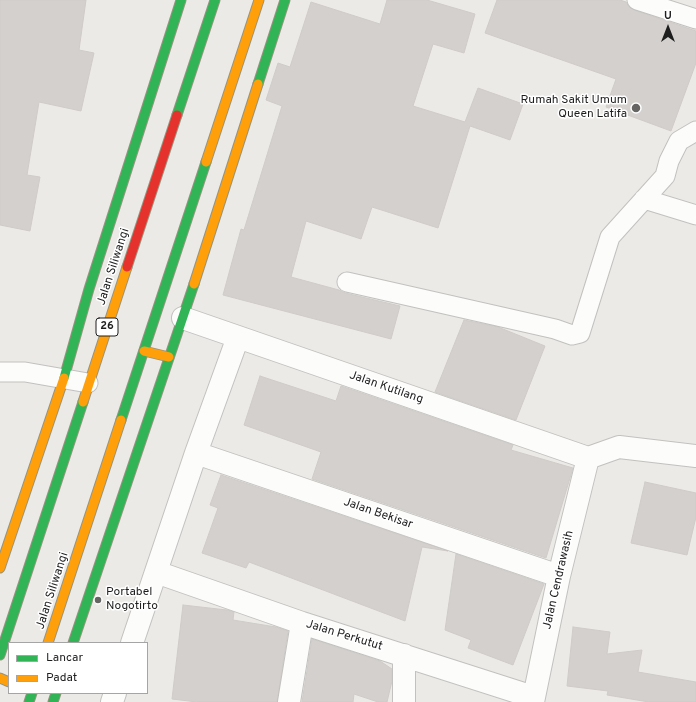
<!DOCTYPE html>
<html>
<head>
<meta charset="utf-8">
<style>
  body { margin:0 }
  #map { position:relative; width:696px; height:702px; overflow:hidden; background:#eceae7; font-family:Overpass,sans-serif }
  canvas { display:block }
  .legend { position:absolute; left:8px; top:642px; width:140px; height:52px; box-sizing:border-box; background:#fff; border:1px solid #a5a5a5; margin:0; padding:5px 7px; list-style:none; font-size:12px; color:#1e1e1e }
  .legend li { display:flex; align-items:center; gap:8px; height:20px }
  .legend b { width:20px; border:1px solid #a5a5a5 }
  .north { position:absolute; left:648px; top:8px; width:40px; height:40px; -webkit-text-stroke:3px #fff; paint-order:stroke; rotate:0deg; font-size:11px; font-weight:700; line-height:16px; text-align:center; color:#1e1e1e }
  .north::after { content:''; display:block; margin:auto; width:14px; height:18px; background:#1e1e1e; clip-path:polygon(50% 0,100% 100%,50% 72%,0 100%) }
</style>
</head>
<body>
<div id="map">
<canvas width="696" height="702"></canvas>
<ul class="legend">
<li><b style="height:5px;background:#30b455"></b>Lancar</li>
<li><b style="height:5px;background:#ff9f0a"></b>Padat</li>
</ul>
<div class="north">U</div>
</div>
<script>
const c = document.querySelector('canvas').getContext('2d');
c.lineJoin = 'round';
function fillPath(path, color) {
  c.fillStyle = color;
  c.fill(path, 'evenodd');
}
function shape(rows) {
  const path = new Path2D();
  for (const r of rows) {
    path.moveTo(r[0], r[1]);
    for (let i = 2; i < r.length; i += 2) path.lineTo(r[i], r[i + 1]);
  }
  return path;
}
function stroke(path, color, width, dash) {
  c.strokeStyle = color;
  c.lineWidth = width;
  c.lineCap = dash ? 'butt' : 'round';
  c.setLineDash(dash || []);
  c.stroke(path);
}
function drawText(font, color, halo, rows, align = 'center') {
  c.font = font + ' Overpass,sans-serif';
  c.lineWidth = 3;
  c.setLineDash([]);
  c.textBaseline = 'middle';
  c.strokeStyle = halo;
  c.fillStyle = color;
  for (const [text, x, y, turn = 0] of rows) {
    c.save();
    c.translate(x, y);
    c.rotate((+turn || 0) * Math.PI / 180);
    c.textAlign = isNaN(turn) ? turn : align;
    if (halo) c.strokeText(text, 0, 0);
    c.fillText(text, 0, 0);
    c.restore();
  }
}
const building = shape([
  [0,0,86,0,79,50,94,53,81,111,39,102,27,175,40,177,30,231,0,225,0,0],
  [387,0,427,0,475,14,464,53,433,44,413,106,465,122,478,88,523,104,510,140,470,126,438,228,372,207,361,239,306,221,291,277,339,290,345,293,400,306,391,339,223,295,241,229,244,230,282,106,266,100,278,63,290,67,311,2,380,24,387,0],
  [497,0,620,0,626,2,629,7,634,10,696,31,696,63,671,131,606,107,616,79,485,33,497,0],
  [464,320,498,327,545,346,516,420,435,392,464,320],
  [260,376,336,401,341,386,513,445,511,450,573,468,546,558,312,479,321,452,244,425,260,376],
  [221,475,448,551,422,547,405,621,249,562,246,568,202,553,218,508,210,505,221,475],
  [645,482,696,493,696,517,687,555,631,543,645,482],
  [456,554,544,584,513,665,468,648,471,640,445,630,456,554],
  [183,605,227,610,234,612,233,620,276,627,288,631,277,702,197,702,172,699,183,605],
  [573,627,610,632,607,654,642,650,638,672,696,682,696,702,649,702,607,695,608,691,567,686,573,627],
  [312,639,380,661,392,669,392,681,387,702,378,702,354,694,353,702,302,702,312,639]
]);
fillPath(building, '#d3d0ce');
stroke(building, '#cfcbc8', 1);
const lane = shape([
  [637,0,696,19],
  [644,199,696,215],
  [347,282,555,329,572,335,580,333,610,237,665,176,669,161,679,141,696,131],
  [0,372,25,372,88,383]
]);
const street = shape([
  [183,318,588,458],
  [196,453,559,576],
  [588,458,619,447,696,456],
  [156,572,302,623,533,697],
  [132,643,196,453,238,337],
  [112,702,115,693],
  [289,702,302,623],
  [404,702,404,655],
  [533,702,559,576,588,458]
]);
const fast = shape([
  [258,84,285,0],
  [177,115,215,0],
  [64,378,89,289,181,0],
  [121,420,206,162],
  [73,643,194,284],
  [0,655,83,402],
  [29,702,32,693],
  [53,702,56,693]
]);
const slow = shape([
  [206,162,259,0],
  [194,284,258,84],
  [144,351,169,357],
  [83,402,127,267],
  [0,568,64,378],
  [48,643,121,420],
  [0,678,9,682]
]);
const jam = shape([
  [127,267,177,115]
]);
stroke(lane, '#c2c1bf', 21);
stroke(street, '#c2c1bf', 24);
stroke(fast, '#96947f', 11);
stroke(slow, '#96947f', 11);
stroke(jam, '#96947f', 11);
stroke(lane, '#fcfcfb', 19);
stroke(street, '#fcfcfb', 22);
stroke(fast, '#30b455', 9);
stroke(slow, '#ff9f0a', 9);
stroke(jam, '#e5322d', 9);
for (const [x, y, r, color] of [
  [636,108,5,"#666564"],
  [98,600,4,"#666564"]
]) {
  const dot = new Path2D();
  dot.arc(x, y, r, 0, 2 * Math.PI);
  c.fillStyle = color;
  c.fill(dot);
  stroke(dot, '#fff', 1.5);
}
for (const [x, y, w] of [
  [107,327,22]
]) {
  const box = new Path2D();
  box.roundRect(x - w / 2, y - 9, w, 18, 3);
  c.fillStyle = '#fff';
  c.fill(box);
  stroke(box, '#1e1e1e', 1);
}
drawText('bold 11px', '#1e1e1e', null, [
  ["26",107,327]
]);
drawText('12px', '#1e1e1e', '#fff', [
  ["Rumah Sakit Umum",627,101],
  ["Queen Latifa",627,115],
  ["Portabel",106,593,"left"],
  ["Nogotirto",106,607,"left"]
], 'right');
drawText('12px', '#1e1e1e', '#fff', [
  ["Jalan Siliwangi",114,267,-72],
  ["Jalan Kutilang",386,388,19],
  ["Jalan Bekisar",378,514,19],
  ["Jalan Cendrawasih",559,580,-77],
  ["Jalan Siliwangi",53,591,-72],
  ["Jalan Perkutut",344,636,17]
]);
</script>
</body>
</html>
